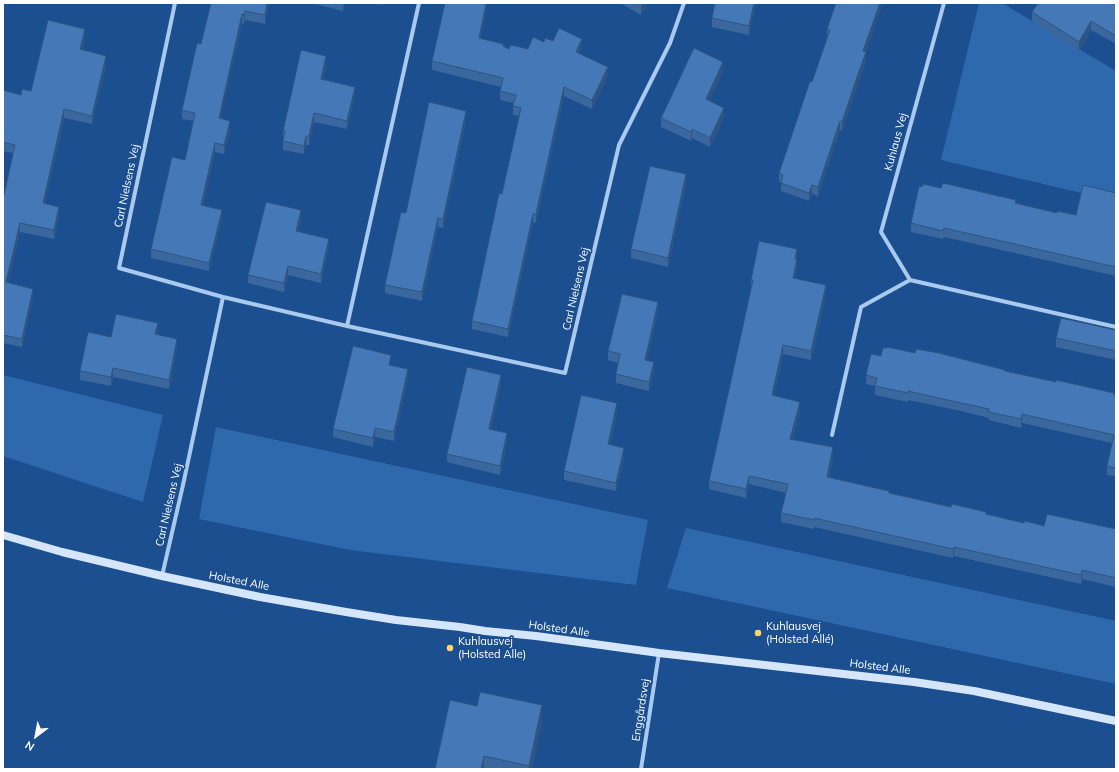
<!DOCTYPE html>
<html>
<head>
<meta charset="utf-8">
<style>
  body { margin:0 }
  #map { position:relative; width:1119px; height:772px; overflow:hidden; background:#1b4f8f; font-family:Mulish,sans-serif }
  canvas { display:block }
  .frame { position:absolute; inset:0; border:4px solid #fff; pointer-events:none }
  .north { position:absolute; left:16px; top:716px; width:40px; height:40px; -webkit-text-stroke:3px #1b4f8f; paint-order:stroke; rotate:212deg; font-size:11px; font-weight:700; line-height:16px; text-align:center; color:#fff }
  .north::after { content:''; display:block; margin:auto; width:14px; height:18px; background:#fff; clip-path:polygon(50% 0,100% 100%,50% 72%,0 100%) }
</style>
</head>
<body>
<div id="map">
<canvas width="1119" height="772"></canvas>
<div class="frame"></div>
<div class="north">N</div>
</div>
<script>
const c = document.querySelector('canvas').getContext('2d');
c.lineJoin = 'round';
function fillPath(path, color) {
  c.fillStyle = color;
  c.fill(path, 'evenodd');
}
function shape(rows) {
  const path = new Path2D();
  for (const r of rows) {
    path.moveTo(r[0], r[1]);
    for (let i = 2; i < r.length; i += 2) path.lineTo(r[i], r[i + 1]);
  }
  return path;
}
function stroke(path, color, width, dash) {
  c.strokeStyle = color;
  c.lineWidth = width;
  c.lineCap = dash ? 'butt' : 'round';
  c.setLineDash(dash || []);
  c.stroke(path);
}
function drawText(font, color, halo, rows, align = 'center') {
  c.font = font + ' Mulish,sans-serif';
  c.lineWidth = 3.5;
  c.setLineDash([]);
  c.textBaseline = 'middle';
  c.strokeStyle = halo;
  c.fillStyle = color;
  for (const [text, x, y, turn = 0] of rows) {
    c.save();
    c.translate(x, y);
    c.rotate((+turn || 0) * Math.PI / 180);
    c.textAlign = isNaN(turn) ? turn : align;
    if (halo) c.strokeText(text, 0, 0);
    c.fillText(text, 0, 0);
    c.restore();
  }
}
fillPath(shape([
  [979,3,1002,3,1116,71,1116,201,941,160],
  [3,375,163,415,143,502,3,456],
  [216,427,648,520,636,585,350,550,199,519],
  [686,528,1116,621,1116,684,667,588]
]), '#2e69ad');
stroke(shape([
  [175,3,119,268,223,297,347,326,565,373,619,145,670,43,684,3],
  [944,3,881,232,910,280,1116,327],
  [347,326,419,3],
  [832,435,861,307,910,280],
  [162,576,183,485,223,297],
  [641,769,659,653]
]), '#a9c9ee', 4);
stroke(shape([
  [3,535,62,552,162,576,260,597,346,612,396,620,460,627,485,631,536,636,659,653,914,682,974,691,1116,721]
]), '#d6e6fa', 8);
fillPath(shape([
  [211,3,269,3,265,24,245,20,244,24,242,23,220,119,230,130,224,154,215,152,203,205,222,218,209,271,151,258,151,249,185,160,193,121,182,119,182,110,201,44],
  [311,3,344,3,343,11],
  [370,3,381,3,381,5],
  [620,3,648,3,641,15],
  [715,3,756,3,749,35,712,27,712,18],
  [836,3,866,53,866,61,842,131,840,130,818,196,812,194,809,201,781,191,781,183,779,182,779,173,812,82,827,38,827,29],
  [1116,3,1116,44,1091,30,1079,51,1032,21,1032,12],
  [486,13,480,38,509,49,528,49,544,42,553,41,582,47,579,54,608,75,592,109,564,96,536,223,533,222,508,337,472,329,472,321,502,194,519,116,513,115,513,106,514,103,500,100,500,91,501,87,432,70,432,61],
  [85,38,82,50,106,64,92,124,64,118,45,203,59,215,54,239,20,232,8,283,33,297,22,347,3,343,3,195,4,195,13,153,3,151,3,90,21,95,31,91],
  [326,65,323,79,355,96,347,129,314,122,309,145,306,145,304,154,283,150,283,131],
  [723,71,709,101,724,117,710,147,692,138,691,141,661,127,661,118],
  [466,119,443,228,438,227,422,301,385,293,385,285,406,213],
  [686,183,668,267,631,258,631,249],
  [1116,193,1116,276,944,237,943,239,911,232,911,223,1016,203,1057,213,1076,215],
  [301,219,298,232,329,247,321,283,288,275,284,292,248,283,248,275],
  [797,249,797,268,795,278,826,294,811,360,783,354,774,395,800,410,792,440,833,456,829,477,889,493,1024,523,1044,526,1116,529,1116,587,1082,579,1081,584,954,556,953,558,814,527,814,529,781,522,781,513,786,493,749,484,746,498,709,489,709,481,751,289,751,280],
  [658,311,647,360,654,371,649,391,616,383,616,374,618,363,608,360,608,351],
  [1116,330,1116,360,1056,347,1056,338],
  [158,332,157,335,177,348,169,389,113,377,111,386,80,380,80,371,111,337],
  [915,353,1005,371,1116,396,1116,476,1107,475,1107,466,1112,443,1022,423,1021,428,989,420,989,418,961,411,908,400,908,402,875,395,875,386,866,384,866,375,881,356],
  [391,364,391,365,408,378,394,441,375,437,373,447,333,437,333,429],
  [501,384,491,429,507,442,500,475,447,462,447,454],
  [617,412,610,445,624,457,616,491,564,480,564,471],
  [542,722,532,769,435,769]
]), '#3a679d');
fillPath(shape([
  [267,3,269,3,265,24,265,15],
  [343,3,344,3,343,11],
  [643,3,648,3,641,15,641,6],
  [754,3,756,3,749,35,749,26],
  [880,3,883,3,866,53,866,61,842,131,842,122,863,51],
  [486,4,486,13,479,47,479,38],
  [245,11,245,20,244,24,244,15],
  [242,14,242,23,219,127,219,118],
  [1091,21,1091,30,1079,51,1079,42],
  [85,29,85,38,80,58,80,49],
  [582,39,582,47,576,61,576,52],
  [106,56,106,64,92,124,92,116],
  [326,56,326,65,321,88,321,79],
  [723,62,723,71,706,108,706,99],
  [608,67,608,75,592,109,592,100],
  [355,87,355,96,347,129,347,121],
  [564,87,564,96,536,223,536,214],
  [724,108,724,117,710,147,710,138],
  [64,109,64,118,43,212,43,203],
  [466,111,466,119,443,228,443,219],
  [314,113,314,122,309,145,309,136],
  [230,121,230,130,224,154,224,145],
  [840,121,840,130,818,196,818,187],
  [692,129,692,138,691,141,691,132],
  [306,136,306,145,304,154,304,146],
  [215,143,215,152,201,214,201,205],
  [686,174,686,183,668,267,668,258],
  [812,185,812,194,809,201,809,193],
  [59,207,59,215,54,239,54,230],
  [222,210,222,218,209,271,209,263],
  [301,210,301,219,296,240,296,231],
  [533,214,533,222,508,337,508,329],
  [438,218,438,227,422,301,422,292],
  [20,223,20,232,6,291,6,282],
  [329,239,329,247,321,283,321,274],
  [797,249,797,258,795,268,795,259],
  [797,259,797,268,793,286,793,278],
  [288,266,288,275,284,292,284,283],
  [826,285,826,294,811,360,811,351],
  [33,289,33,297,22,347,22,339],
  [658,302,658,311,645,369,645,360],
  [158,323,158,332,155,343,155,334],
  [177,339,177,348,169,389,169,380],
  [783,345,783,354,772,404,772,395],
  [391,355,391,364,389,374,389,365],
  [654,362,654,371,649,391,649,382],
  [113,368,113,377,111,386,111,377],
  [408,369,408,378,394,441,394,432],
  [501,375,501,384,489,438,489,429],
  [800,402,800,410,790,448,790,439],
  [617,403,617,412,608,453,608,444],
  [1022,414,1022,423,1021,428,1021,419],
  [375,428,375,437,373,447,373,438],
  [507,433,507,442,500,475,500,466],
  [833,447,833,456,827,486,827,477],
  [624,448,624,457,616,491,616,483],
  [749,476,749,484,746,498,746,489],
  [954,547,954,556,953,558,953,549],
  [1082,570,1082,579,1081,584,1081,575],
  [542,705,542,722,532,769,529,769,529,766],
  [484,756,484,769,481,769]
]), '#305480');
const building = shape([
  [211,3,267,3,265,15,245,11,244,15,242,14,219,118,230,121,224,145,215,143,201,205,222,210,209,263,151,249,172,157,185,160,195,113,182,110,197,43,201,44,211,3],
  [445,3,481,3,486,4,479,38,503,44,503,46,509,49,511,45,528,49,533,37,544,42,545,38,553,41,559,28,582,39,576,52,608,67,592,100,564,87,536,214,533,214,508,329,472,321,499,193,502,194,521,108,513,106,516,95,500,91,503,78,432,61,445,3],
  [636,3,643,3,641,6,636,3],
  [715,3,754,3,749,26,712,18,715,3],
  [836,3,880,3,863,51,866,52,856,80,842,122,840,121,818,187,812,185,809,193,781,183,783,175,779,173,810,81,812,82,830,30,827,29,836,3],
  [1038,3,1116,3,1116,36,1091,21,1079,42,1032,12,1038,3],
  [48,20,85,29,80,49,106,56,92,116,64,109,43,203,59,207,54,230,20,223,6,282,33,289,22,339,3,335,3,195,4,195,15,145,3,142,3,90,21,95,22,89,31,91,48,20],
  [694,48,723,62,706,99,724,108,710,138,692,129,691,132,661,118,694,48],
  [301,50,326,56,321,79,355,87,347,121,314,113,309,136,306,136,304,146,283,141,285,131,283,131,301,50],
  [429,102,466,111,443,219,438,218,422,292,385,285,401,212,406,213,429,102],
  [650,166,686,174,668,258,631,249,650,166],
  [943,183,1016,200,1015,203,1057,213,1057,211,1076,215,1083,185,1116,193,1116,267,944,228,943,231,911,223,919,186,922,187,923,184,941,188,943,183],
  [266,202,301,210,296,231,329,239,321,274,288,266,284,283,248,275,266,202],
  [759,241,797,249,795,259,797,259,793,278,826,285,811,351,783,345,772,395,800,402,790,439,833,447,827,477,889,491,889,493,951,507,952,504,986,512,986,514,1024,523,1025,521,1044,526,1047,514,1116,529,1116,578,1082,570,1081,575,954,547,953,549,814,518,814,520,781,513,788,484,749,476,746,489,709,481,753,280,751,280,759,241],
  [622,294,658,302,645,360,654,362,649,382,616,374,620,354,608,351,622,294],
  [116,314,158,323,155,334,177,339,169,380,113,368,111,377,80,371,88,332,111,337,116,314],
  [1061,318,1116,330,1116,351,1056,338,1061,318],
  [353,346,391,355,389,365,408,369,394,432,375,428,373,438,333,429,353,346],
  [887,347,915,353,916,349,939,353,1005,370,1005,371,1056,382,1056,380,1114,393,1114,395,1116,396,1116,468,1107,466,1114,435,1022,414,1021,419,989,412,989,409,961,403,908,391,908,393,875,386,877,378,866,375,871,354,881,356,883,348,887,348,887,347],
  [467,367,501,375,489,429,507,433,500,466,447,454,467,367],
  [581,395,617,403,608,444,624,448,616,483,564,471,581,395],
  [480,692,542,705,529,766,484,756,481,769,435,769,450,700,477,706,480,692]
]);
fillPath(building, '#4478b7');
stroke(building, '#305480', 1);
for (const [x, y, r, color] of [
  [758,633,4,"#ffd166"],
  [450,648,4,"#ffd166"]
]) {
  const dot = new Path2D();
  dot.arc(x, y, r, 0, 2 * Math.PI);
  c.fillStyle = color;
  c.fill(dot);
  stroke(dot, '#1b4f8f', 1.5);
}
drawText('11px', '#fff', '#1b4f8f', [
  ["Kuhlaus Vej",896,142,-75],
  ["Carl Nielsens Vej",127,186,-78],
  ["Carl Nielsens Vej",576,289,-77],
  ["Carl Nielsens Vej",169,505,-77],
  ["Holsted Alle",239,581,11],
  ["Holsted Alle",559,629,8],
  ["Holsted Alle",880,667,7],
  ["Enggårdsvej",641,710,-81]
]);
drawText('11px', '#fff', '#1b4f8f', [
  ["Kuhlausvej",766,627],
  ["(Holsted Allé)",766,640],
  ["Kuhlausvej",458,642],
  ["(Holsted Alle)",458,655]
], 'left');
</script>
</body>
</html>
